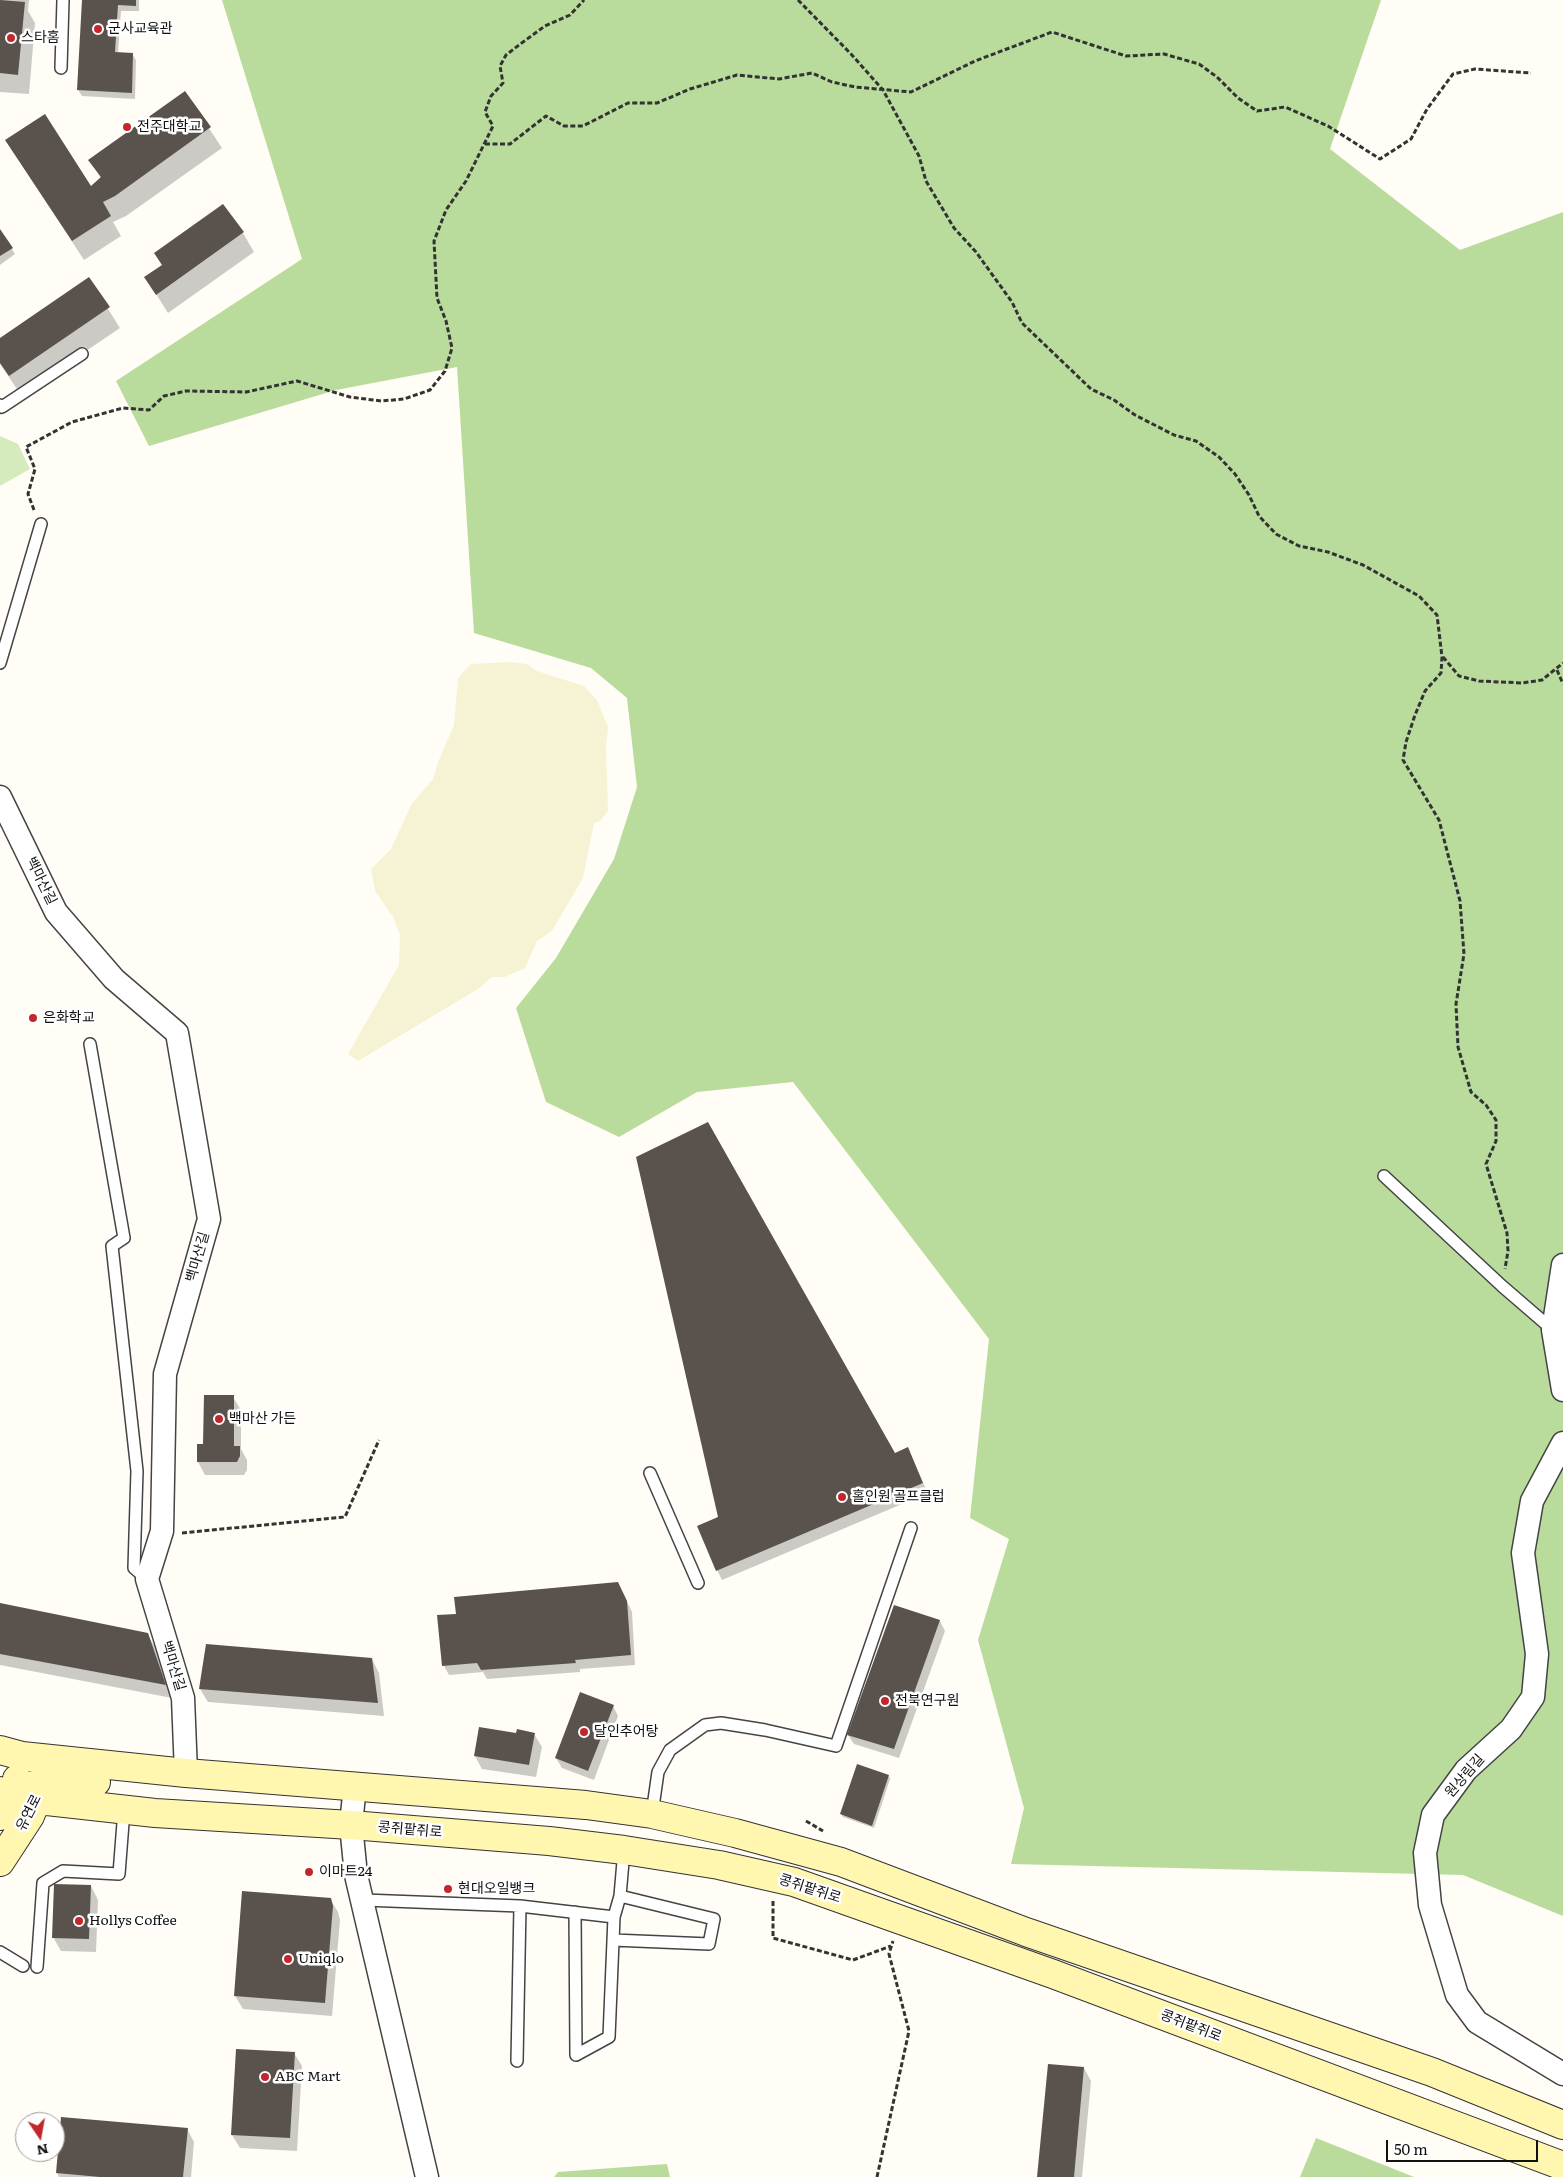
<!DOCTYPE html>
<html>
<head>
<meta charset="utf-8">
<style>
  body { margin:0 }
  #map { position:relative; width:1563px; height:2177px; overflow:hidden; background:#fffdf5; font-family:Literata,serif }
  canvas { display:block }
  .north { position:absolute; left:15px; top:2112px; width:50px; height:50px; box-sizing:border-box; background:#fff; border:1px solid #a0a0a0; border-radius:50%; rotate:168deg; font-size:14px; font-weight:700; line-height:20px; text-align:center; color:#111 }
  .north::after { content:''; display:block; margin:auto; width:18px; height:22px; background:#c4262e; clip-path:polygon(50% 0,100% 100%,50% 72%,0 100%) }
  .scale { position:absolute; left:1386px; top:2140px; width:152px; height:22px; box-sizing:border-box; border:2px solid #111; border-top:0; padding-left:6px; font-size:15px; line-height:18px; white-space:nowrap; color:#111; -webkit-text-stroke:4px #fff; paint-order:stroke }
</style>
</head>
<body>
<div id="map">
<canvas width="1563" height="2177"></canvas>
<div class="north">N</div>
<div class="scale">50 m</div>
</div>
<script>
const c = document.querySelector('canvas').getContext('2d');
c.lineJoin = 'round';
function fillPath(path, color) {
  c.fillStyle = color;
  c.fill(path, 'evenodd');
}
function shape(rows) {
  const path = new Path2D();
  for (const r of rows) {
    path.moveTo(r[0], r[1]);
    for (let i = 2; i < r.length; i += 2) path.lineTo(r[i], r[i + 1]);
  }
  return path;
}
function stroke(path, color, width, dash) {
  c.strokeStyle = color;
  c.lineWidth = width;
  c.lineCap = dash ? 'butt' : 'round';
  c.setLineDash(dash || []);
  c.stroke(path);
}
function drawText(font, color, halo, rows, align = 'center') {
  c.font = font + ' Literata,"Noto Sans KR",serif';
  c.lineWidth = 5;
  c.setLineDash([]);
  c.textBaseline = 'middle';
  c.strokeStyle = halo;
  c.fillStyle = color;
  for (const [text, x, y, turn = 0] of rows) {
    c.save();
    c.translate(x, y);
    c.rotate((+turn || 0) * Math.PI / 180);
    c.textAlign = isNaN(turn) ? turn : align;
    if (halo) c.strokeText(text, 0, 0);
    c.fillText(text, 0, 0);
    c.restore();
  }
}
fillPath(shape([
  [510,662,527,664,537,671,584,686,597,700,608,727,606,746,608,811,600,821,594,823,583,878,552,931,537,941,525,968,505,977,492,977,478,989,358,1061,348,1054,399,965,400,935,393,917,375,891,371,869,391,849,412,803,433,779,438,762,454,725,458,678,471,664]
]), '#f6f3d4');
fillPath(shape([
  [0,436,18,444,30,469,0,486]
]), '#d5ebbd');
fillPath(shape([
  [222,0,1381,0,1330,149,1460,250,1563,212,1563,1916,1463,1875,1011,1864,1024,1808,978,1640,1009,1539,970,1518,989,1339,793,1082,697,1092,619,1137,546,1102,516,1008,556,958,614,859,637,787,627,698,591,668,474,633,457,367,336,390,149,446,116,381,302,259],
  [1316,2138,1414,2177,1300,2177],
  [667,2164,670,2177,554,2177,558,2172]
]), '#b9dc9c');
fillPath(shape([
  [0,0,29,0,28,11,35,23,29,94,0,92],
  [83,0,139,0,139,11,121,11,118,53,132,54,136,60,135,99,82,96,78,90],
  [185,92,222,148,126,216,113,222,121,236,84,260,18,159,91,188,101,179,90,160],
  [0,231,15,254,0,265],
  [243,233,254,252,168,313,146,278],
  [89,279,120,328,21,395,0,364,0,340],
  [233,1397,241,1410,241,1449,247,1460,247,1470,244,1475,205,1475,198,1462,205,1445],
  [907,1449,928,1493,722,1580,717,1570,894,1455],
  [623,1593,632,1612,635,1665,580,1669,580,1672,487,1679,483,1672,449,1675,444,1666],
  [0,1604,147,1634,155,1647,172,1698,0,1665],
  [895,1607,940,1621,945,1631,899,1758,854,1744,848,1735],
  [372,1659,379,1673,384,1716,208,1702,200,1689],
  [613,1706,618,1716,594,1780,562,1768,556,1758],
  [534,1734,542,1747,536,1777,482,1769,475,1756],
  [889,1776,890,1779,874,1828,843,1817,841,1814],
  [91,1886,98,1900,96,1952,61,1951,53,1937],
  [243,1893,330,1899,338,1912,340,1920,332,2016,243,2009,235,1996],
  [294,2053,302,2066,297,2151,240,2148,232,2135],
  [1084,2068,1091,2081,1082,2177,1039,2177],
  [187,2129,194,2142,191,2177,59,2177,57,2173]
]), '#0003');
fillPath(shape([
  [0,0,25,2,18,75,0,73],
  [82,0,136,0,136,6,118,5,115,52,133,53,132,93,77,90],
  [185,91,211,127,115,196,103,202,111,216,72,241,5,140,45,114,91,186,101,177,88,160],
  [223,204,244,232,156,295,144,277,162,265,154,253],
  [0,229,13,248,0,256],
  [89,277,110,307,9,376,0,363,0,338],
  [708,1122,895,1453,908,1447,923,1483,716,1571,697,1526,718,1517,636,1157],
  [204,1395,234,1395,234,1446,240,1446,240,1456,237,1462,197,1462,197,1444,203,1444],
  [618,1582,627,1601,631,1655,575,1660,576,1663,481,1670,477,1663,442,1666,437,1615,456,1614,454,1597],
  [0,1603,148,1633,166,1685,0,1654],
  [894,1605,940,1620,894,1749,847,1735],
  [206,1644,372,1658,378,1703,199,1689],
  [580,1692,614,1705,588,1771,555,1758],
  [479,1727,516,1733,517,1729,535,1733,529,1765,474,1756],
  [857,1764,889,1775,872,1826,840,1814],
  [54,1884,91,1885,89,1939,52,1938],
  [242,1891,331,1898,333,1906,325,2003,234,1996],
  [236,2049,295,2052,290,2138,231,2135],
  [1048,2064,1084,2067,1074,2177,1037,2177],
  [61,2117,188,2128,183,2177,100,2177,56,2173]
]), '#5a524d');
const lane = shape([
  [61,68,63,0],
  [0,405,2,407,82,354],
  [0,663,41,524],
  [90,1044,124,1238,112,1246,137,1471,134,1568,147,1579],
  [1384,1176,1502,1286,1553,1330],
  [650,1473,698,1583],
  [652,1814,658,1772,670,1750,705,1725,721,1723,765,1730,836,1746,911,1528],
  [364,1900,520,1906,614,1917,620,1896,624,1850],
  [575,1912,576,2055,609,2037,614,1917],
  [613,1940,709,1944,714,1919,620,1896],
  [0,1952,23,1966],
  [37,1967,43,1883,63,1871,119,1874,124,1810],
  [517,2061,520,1906]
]);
const street = shape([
  [0,797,56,912,114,979,177,1033,209,1219,165,1374,162,1531,147,1579,183,1698,186,1773],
  [1563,1265,1553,1330,1563,1390],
  [1563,1443,1532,1501,1523,1553,1537,1654,1533,1697,1511,1729,1466,1770,1433,1815,1425,1853,1430,1905,1457,1995,1477,2022,1563,2074],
  [355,1785,351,1825,356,1875,427,2177]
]);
const secondary = shape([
  [0,1750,22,1756,186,1773,586,1805,652,1814,735,1833,841,1862,1026,1932,1432,2072,1563,2125],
  [0,1791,38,1800,155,1813,351,1825,549,1841,624,1850,719,1865,794,1882,1053,1974,1563,2166],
  [15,1795,45,1779,96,1782],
  [0,1816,15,1795,17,1779],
  [0,1862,30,1816,43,1783]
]);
stroke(lane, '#444', 14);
stroke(street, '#444', 25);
stroke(secondary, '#333', 30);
stroke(shape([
  [798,0,851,54,883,90,919,156,926,181,954,228,976,252,1012,302,1022,323,1091,389,1114,400,1135,415,1174,435,1196,441,1219,457,1235,474,1249,495,1259,516,1276,534,1299,546,1328,552,1363,565,1419,596,1437,615,1442,657,1441,673,1425,691,1415,715,1406,742,1403,760,1439,820,1460,901,1464,954,1456,1004,1458,1047,1471,1092,1486,1105,1496,1120,1496,1141,1486,1164,1507,1233,1508,1251,1505,1269],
  [485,144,510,144,546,116,564,126,583,126,628,103,657,103,690,89,737,75,779,79,812,73,832,82,855,87,911,92,975,61,1052,32,1126,56,1164,54,1199,64,1217,77,1238,98,1257,111,1285,107,1328,126,1380,159,1411,139,1427,109,1453,74,1475,69,1531,73],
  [34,510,28,494,35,469,26,447,72,422,123,408,149,410,164,396,186,391,246,392,297,381,350,397,381,401,404,399,430,390,445,371,452,348,446,321,437,298,434,241,446,210,466,181,493,126,485,112,491,96,503,83,500,66,506,55,523,42,545,26,570,15,584,0],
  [1443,657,1459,676,1479,681,1522,683,1542,680,1563,663],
  [1557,670,1563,684],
  [182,1533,345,1517,379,1440],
  [806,1821,823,1831],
  [773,1901,773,1938,853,1960,891,1946],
  [877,2177,909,2031,889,1954,893,1941]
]), '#333', 3, [5, 2.5]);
stroke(lane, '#fff', 11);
stroke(street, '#fff', 22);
stroke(secondary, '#fff6b0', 28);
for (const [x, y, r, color] of [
  [98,29,5,"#c4262e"],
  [11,38,5,"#c4262e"],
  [127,127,5,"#c4262e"],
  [33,1018,5,"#c4262e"],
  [219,1419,5,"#c4262e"],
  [842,1497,5,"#c4262e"],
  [885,1701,5,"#c4262e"],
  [584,1732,5,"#c4262e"],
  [309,1872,5,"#c4262e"],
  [448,1889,5,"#c4262e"],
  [79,1921,5,"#c4262e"],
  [288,1959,5,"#c4262e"],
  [265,2077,5,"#c4262e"]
]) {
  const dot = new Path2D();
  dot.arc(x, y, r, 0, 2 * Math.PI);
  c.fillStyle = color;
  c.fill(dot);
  stroke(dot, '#fff', 2);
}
drawText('14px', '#111', '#fff', [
  ["군사교육관",108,29],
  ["스타홈",21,38],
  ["전주대학교",137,127],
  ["은화학교",43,1018],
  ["백마산 가든",229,1419],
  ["홀인원 골프클럽",852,1497],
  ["전북연구원",895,1701],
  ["달인추어탕",594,1732],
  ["이마트24",319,1872],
  ["현대오일뱅크",458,1889],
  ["Hollys Coffee",89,1921],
  ["Uniqlo",298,1959],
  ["ABC Mart",275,2077]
], 'left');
drawText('14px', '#111', '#fff', [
  ["백마산길",41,881,64],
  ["백마산길",198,1257,-74],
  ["백마산길",173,1666,73],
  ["원상림길",1465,1776,-49],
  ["유연로",29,1813,-63],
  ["콩쥐팥쥐로",410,1830,5],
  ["콩쥐팥쥐로",810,1889,18],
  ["콩쥐팥쥐로",1191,2026,21]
]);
</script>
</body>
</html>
